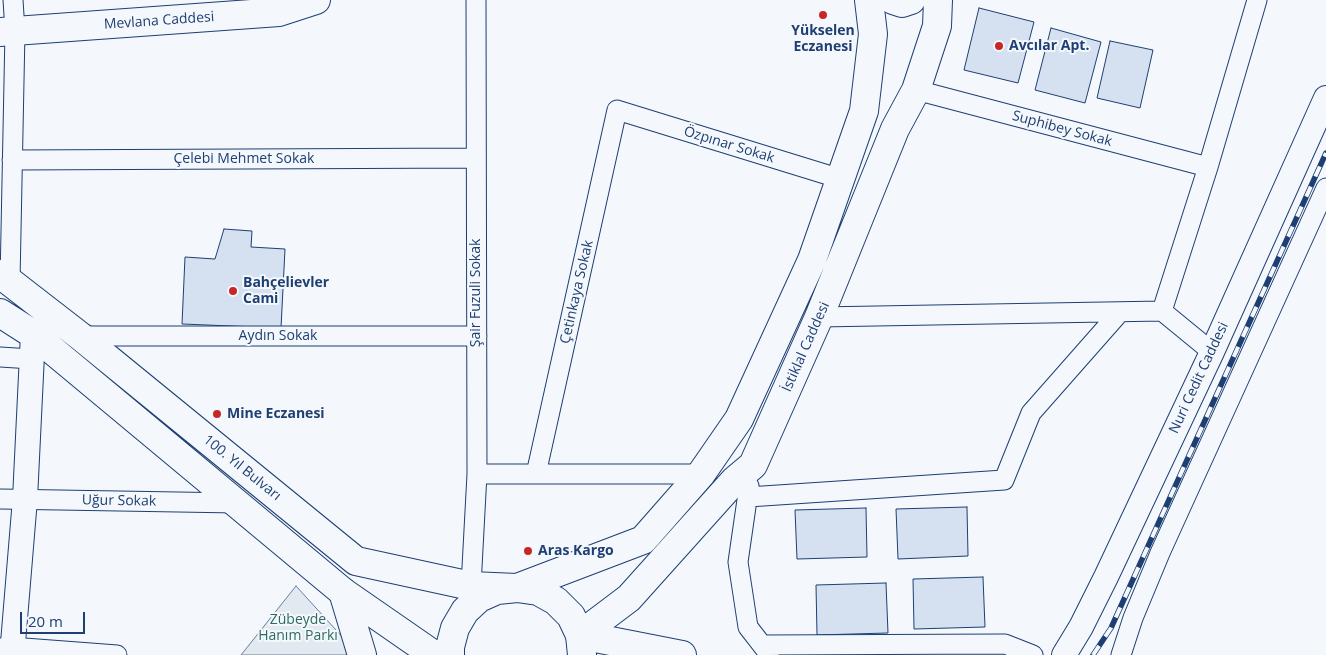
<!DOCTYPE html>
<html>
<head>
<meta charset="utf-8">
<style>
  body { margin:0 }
  #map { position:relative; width:1326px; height:655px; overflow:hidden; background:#f4f7fb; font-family:"Open Sans",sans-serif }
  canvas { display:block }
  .scale { position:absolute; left:20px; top:612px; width:65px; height:22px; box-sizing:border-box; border:2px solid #1d3f73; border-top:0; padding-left:6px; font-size:15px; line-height:18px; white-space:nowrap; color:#1d3f73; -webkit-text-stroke:4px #f4f7fb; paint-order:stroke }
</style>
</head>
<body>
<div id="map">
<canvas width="1326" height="655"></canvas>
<div class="scale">20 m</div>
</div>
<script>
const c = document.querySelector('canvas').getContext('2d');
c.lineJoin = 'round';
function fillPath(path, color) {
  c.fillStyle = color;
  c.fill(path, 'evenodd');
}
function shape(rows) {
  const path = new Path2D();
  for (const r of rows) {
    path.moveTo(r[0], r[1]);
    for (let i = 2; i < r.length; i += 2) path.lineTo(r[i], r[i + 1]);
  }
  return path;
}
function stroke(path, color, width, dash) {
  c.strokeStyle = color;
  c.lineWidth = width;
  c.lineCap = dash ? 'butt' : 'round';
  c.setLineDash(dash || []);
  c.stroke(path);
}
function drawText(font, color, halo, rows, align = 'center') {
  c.font = font + ' "Open Sans",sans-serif';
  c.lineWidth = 4;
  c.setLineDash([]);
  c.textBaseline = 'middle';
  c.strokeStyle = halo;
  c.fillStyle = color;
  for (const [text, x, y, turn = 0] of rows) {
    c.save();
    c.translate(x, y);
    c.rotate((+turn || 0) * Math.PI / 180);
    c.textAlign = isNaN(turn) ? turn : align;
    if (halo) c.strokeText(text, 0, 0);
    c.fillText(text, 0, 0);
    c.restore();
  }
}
const green = shape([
  [296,586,347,642,347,655,241,655,296,586]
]);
fillPath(green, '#e3e9f0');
stroke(green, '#687fa3', 1);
const building = shape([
  [979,8,1034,22,1018,83,964,70,979,8],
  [1051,28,1101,42,1085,103,1035,90,1051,28],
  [1110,41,1153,50,1140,108,1097,98,1110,41],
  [224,229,252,231,251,247,285,249,281,328,182,324,185,257,215,259,224,229],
  [967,507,968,556,898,559,896,509,967,507],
  [866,508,867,557,797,559,795,510,866,508],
  [983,577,985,627,914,629,913,579,983,577],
  [886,583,888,633,817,635,816,585,886,583]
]);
fillPath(building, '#d5e0f0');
stroke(building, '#1d3f73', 1);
const minor = shape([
  [916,90,1208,167],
  [12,160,476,158],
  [10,281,15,31,13,0],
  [1162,311,1208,167,1257,0],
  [819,317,1162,311,1212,352],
  [80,336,477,336],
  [0,357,32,359],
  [477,474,701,474],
  [536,474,617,110,841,179],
  [749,486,738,562,748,627,769,654],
  [748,497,1004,480,1031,413,1120,312],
  [0,499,237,503],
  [471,586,477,474,476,0],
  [762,645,1005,644,1033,655],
  [0,648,11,647,117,655],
  [1121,655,1133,618,1160,553,1326,188]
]);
const tertiary = shape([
  [12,655,25,499,33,334],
  [1064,655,1081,627,1106,577,1212,352,1326,98]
]);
const secondary = shape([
  [893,0,902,3,911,0],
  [0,32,279,12,316,0],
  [517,588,643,540,701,474,739,419,812,260,864,111,873,34,869,0],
  [343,592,362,655],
  [580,635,629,598,734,481,753,465,819,317,895,129,916,90,937,26,938,0]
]);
const primary = shape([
  [0,274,80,336,356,561,471,586,517,588],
  [0,313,33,334,343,592,434,655],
  [580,635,682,655],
  [450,655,450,647,455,628,465,611,479,598,497,590,517,588,538,591,556,601,571,616,580,635,582,655]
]);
stroke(minor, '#1d3f73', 21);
stroke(tertiary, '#1d3f73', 26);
stroke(secondary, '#1d3f73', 30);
stroke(primary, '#1d3f73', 30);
stroke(minor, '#f4f7fb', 19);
stroke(tertiary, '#f4f7fb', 24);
stroke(secondary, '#f4f7fb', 28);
stroke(primary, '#f4f7fb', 28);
const rail = shape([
  [1093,655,1111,628,1326,153]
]);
stroke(rail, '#1d3f73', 5.5);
stroke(rail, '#f4f7fb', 4, [11]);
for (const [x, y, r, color] of [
  [823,15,5,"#c62828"],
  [999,46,5,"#c62828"],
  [233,291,5,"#c62828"],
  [217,414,5,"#c62828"],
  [528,551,5,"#c62828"]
]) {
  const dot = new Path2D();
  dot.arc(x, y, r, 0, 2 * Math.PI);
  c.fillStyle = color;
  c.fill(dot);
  stroke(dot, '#f4f7fb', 2);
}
drawText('14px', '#1d3f73', '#f4f7fb', [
  ["Mevlana Caddesi",159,21,-4],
  ["Suphibey Sokak",1062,129,15],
  ["Özpınar Sokak",729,145,17],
  ["Çelebi Mehmet Sokak",244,159],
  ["Çetinkaya Sokak",577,292,-77],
  ["Şair Fuzuli Sokak",476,293,-90],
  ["Aydın Sokak",278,336],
  ["İstiklal Caddesi",806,347,-66],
  ["Nuri Cedit Caddesi",1199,378,-65],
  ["100. Yıl Bulvarı",242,468,39],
  ["Uğur Sokak",119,501,1]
]);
drawText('bold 14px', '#1d3f73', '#f4f7fb', [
  ["Yükselen",823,31,"center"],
  ["Eczanesi",823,47,"center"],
  ["Avcılar Apt.",1009,46],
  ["Bahçelievler",243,283],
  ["Cami",243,299],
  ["Mine Eczanesi",227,414],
  ["Aras Kargo",538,551]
], 'left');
drawText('14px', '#2c6c60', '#f4f7fb', [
  ["Zübeyde",298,620],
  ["Hanım Parkı",298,636]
]);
</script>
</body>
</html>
